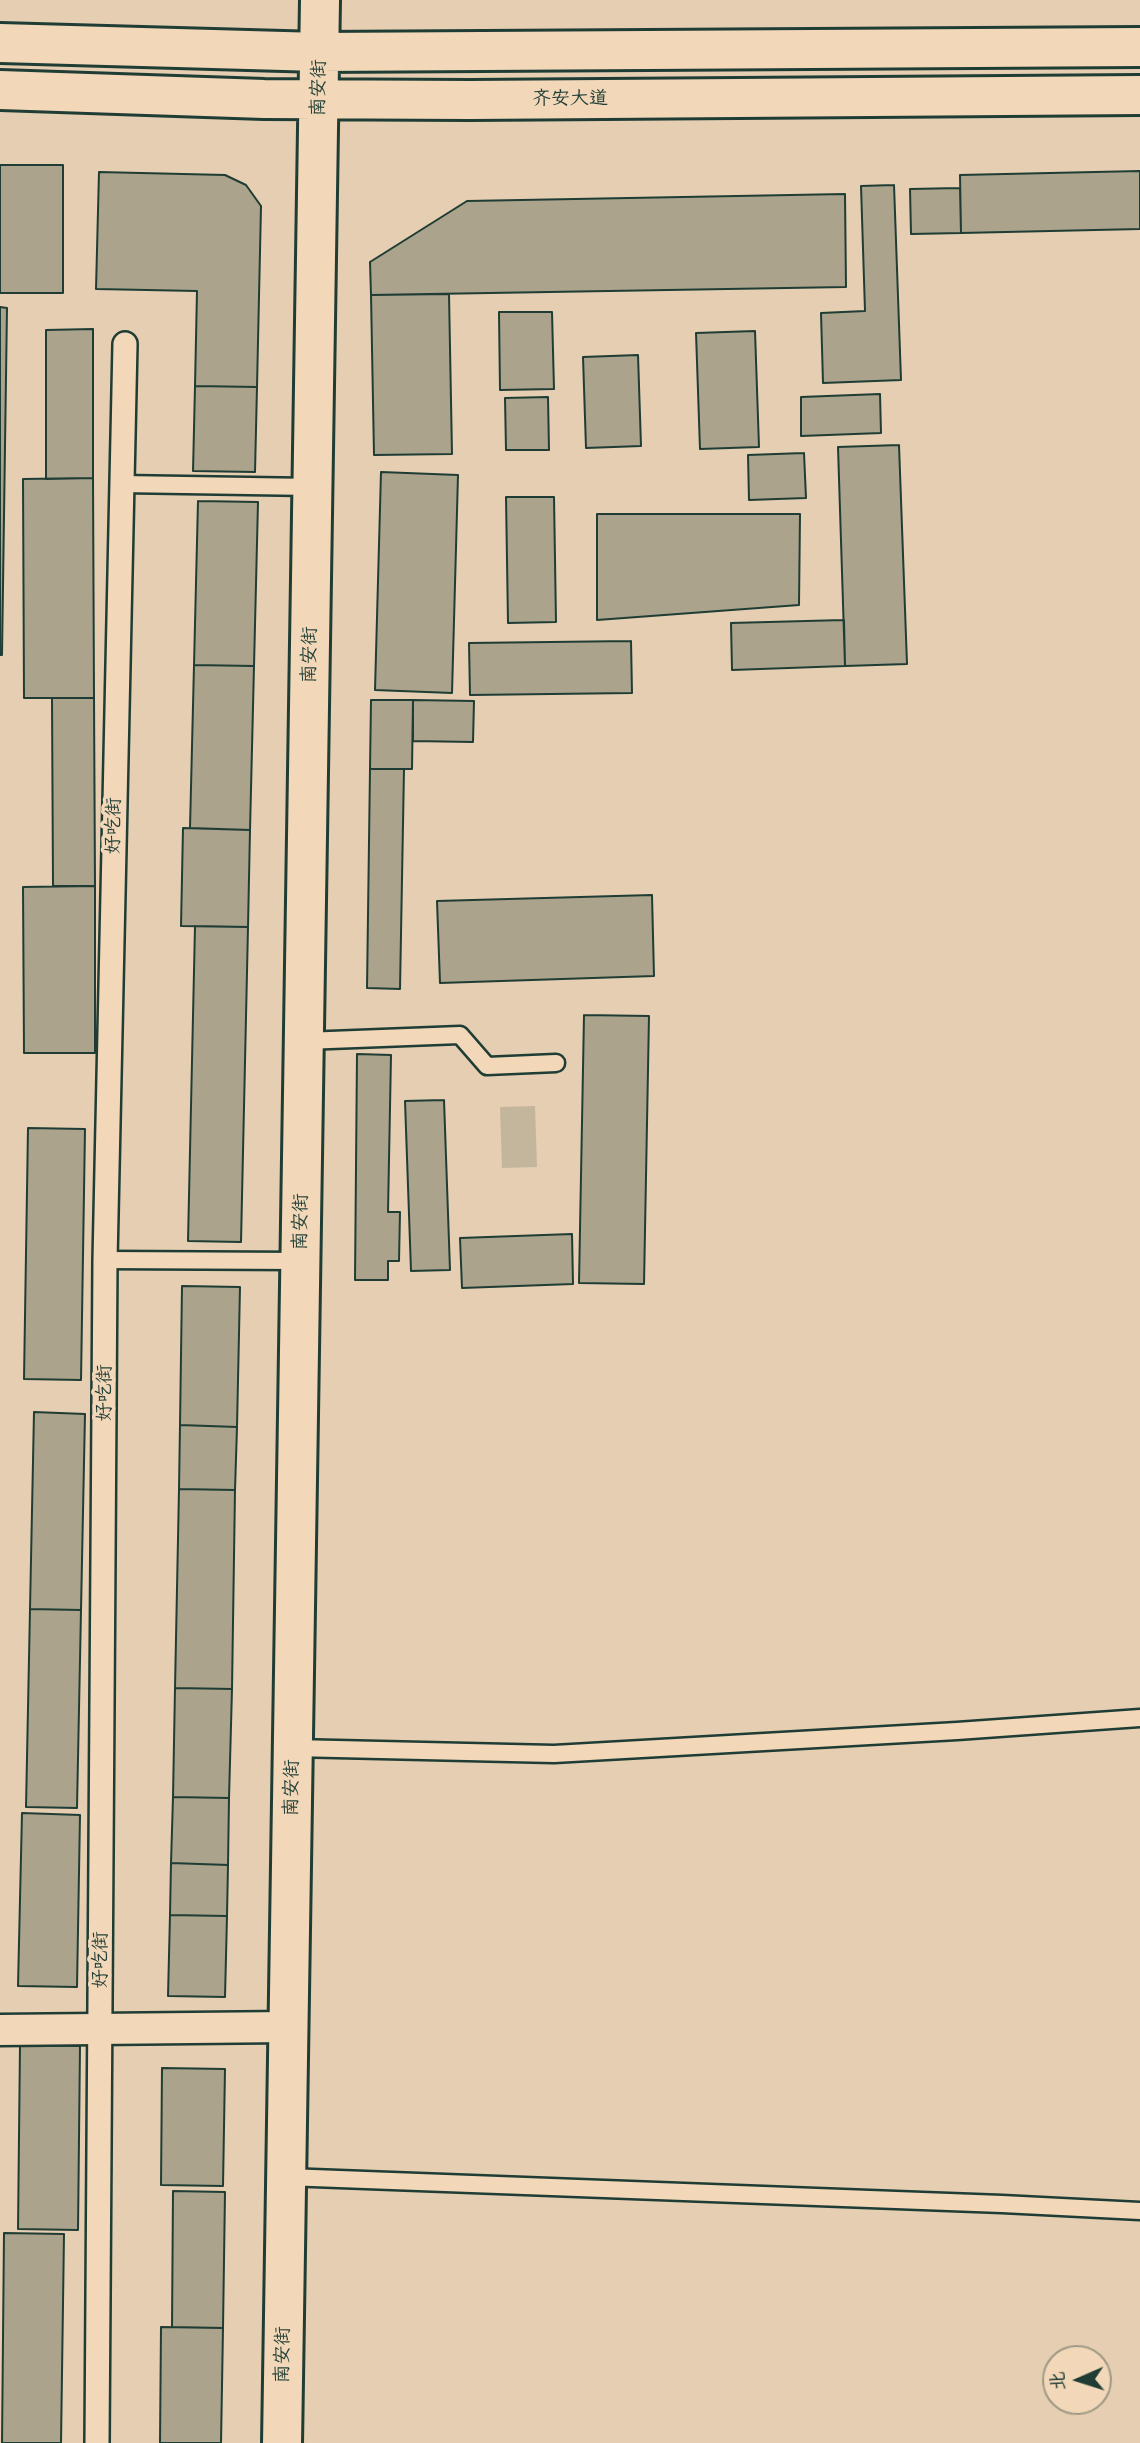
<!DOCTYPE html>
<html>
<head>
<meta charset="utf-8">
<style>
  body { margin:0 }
  #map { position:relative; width:1140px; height:2443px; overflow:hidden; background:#e5ceb1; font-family:"Shantell Sans","LXGW WenKai TC",sans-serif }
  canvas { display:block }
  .north { position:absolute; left:1042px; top:2345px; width:70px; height:70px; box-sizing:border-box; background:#f2d7b9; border:2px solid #9e9984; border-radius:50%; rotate:267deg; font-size:19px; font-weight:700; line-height:28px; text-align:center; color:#1f3d34 }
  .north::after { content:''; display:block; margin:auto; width:24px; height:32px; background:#1f3d34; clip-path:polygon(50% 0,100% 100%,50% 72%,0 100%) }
</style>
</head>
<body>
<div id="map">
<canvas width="1140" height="2443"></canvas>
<div class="north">北</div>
</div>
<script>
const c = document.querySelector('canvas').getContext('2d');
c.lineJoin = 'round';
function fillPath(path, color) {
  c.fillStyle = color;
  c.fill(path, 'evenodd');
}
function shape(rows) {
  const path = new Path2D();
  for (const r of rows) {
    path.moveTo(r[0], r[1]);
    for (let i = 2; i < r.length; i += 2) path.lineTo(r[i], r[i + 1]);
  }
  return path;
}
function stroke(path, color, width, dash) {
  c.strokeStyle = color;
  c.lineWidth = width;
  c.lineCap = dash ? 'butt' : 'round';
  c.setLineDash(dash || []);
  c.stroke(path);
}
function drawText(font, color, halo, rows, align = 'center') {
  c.font = font + ' "Shantell Sans","LXGW WenKai TC",sans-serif';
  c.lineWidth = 7;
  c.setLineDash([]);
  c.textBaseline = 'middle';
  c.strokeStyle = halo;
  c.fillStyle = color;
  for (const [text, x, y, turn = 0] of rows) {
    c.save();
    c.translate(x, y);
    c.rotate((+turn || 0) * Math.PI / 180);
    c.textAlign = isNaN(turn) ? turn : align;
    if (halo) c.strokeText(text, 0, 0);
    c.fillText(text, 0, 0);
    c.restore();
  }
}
fillPath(shape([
  [535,1106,537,1167,502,1168,500,1107]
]), '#c4b69c');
const building = shape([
  [0,165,63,165,63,293,0,293,0,165],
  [1140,171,1140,229,961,233,960,175,1140,171],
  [99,172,225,175,246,185,261,206,257,387,195,386,197,291,96,289,99,172],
  [894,185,901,380,823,383,821,313,865,311,861,186,894,185],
  [960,188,961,233,911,234,910,189,960,188],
  [845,194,846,287,371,295,370,262,467,201,845,194],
  [449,294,452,454,374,455,371,295,449,294],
  [0,307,7,308,2,655,0,655,0,307],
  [499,312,552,312,554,389,500,390,499,312],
  [93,329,93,478,46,479,46,330,93,329],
  [755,331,759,447,700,449,696,333,755,331],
  [638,355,641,446,586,448,583,357,638,355],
  [195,386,257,387,255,472,193,471,195,386],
  [880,394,881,433,801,436,801,397,880,394],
  [548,397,549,450,506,450,505,398,548,397],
  [899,445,907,664,845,666,838,447,899,445],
  [804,453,806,498,749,500,748,455,804,453],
  [381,472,458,475,452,693,375,690,381,472],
  [93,478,94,698,24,698,23,479,93,478],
  [506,497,554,497,556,622,508,623,506,497],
  [198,501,258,502,254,666,194,665,198,501],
  [597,514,800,514,799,605,597,620,597,514],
  [844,620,845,666,732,670,731,623,844,620],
  [631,641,632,693,470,695,469,643,631,641],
  [194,665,254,666,250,830,190,828,194,665],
  [52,698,94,698,95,886,53,886,52,698],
  [371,700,413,700,412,769,370,769,371,700],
  [413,700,474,701,473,742,413,741,413,700],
  [370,769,404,769,400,989,367,988,370,769],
  [183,828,250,830,248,927,181,926,183,828],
  [95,886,95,1053,24,1053,23,887,95,886],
  [652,895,654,976,440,983,437,901,652,895],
  [195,926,248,927,241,1242,188,1241,195,926],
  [584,1015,649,1016,644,1284,579,1283,584,1015],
  [357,1054,391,1055,388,1212,400,1212,399,1261,388,1261,388,1280,355,1280,357,1054],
  [444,1100,450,1270,411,1271,405,1101,444,1100],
  [28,1128,85,1129,81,1380,24,1379,28,1128],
  [572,1234,573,1284,462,1288,460,1238,572,1234],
  [182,1286,240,1287,237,1427,180,1425,182,1286],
  [34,1412,85,1414,81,1610,30,1609,34,1412],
  [180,1425,237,1427,235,1490,179,1489,180,1425],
  [179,1489,235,1490,232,1689,175,1688,179,1489],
  [30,1609,81,1610,77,1808,26,1807,30,1609],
  [175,1688,232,1689,229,1798,173,1797,175,1688],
  [173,1797,229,1798,228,1865,171,1863,173,1797],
  [22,1813,80,1815,77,1987,18,1986,22,1813],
  [171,1863,228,1865,227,1916,170,1915,171,1863],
  [170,1915,227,1916,225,1997,168,1996,170,1915],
  [20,2045,80,2046,78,2230,18,2229,20,2045],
  [162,2068,225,2069,223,2186,161,2185,162,2068],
  [173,2191,225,2192,223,2328,172,2327,173,2191],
  [4,2233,64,2234,61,2443,2,2443,4,2233],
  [161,2327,223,2328,221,2443,160,2443,161,2327]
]);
fillPath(building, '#aba38b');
stroke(building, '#1f3d34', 2);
const service = shape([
  [121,484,312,487],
  [304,1041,460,1035,487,1066,556,1063],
  [105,1260,300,1261],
  [293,1748,554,1754,957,1731,1140,1718],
  [286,2177,1002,2204,1140,2211]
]);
const pedestrian = shape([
  [97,2443,105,1260,125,344]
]);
const minor = shape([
  [0,2030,288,2027]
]);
const secondary = shape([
  [0,43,319,52,1140,47],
  [0,90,264,99,470,100,1140,95],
  [282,2443,320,0]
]);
stroke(service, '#1f3d34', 21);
stroke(pedestrian, '#1f3d34', 28);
stroke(minor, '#1f3d34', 35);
stroke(secondary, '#1f3d34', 44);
stroke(service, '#f2d7b9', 16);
stroke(pedestrian, '#f2d7b9', 23);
stroke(minor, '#f2d7b9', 30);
stroke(secondary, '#f2d7b9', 38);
drawText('19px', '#1f3d34', '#f2d7b9', [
  ["南安街",319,88,-89],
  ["齐安大道",570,99],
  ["南安街",310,655,-89],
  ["好吃街",114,826,-89],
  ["南安街",301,1222,-89],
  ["好吃街",105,1393,-90],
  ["南安街",292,1788,-89],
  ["好吃街",101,1960,-90],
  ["南安街",283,2355,-89]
]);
</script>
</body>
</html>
